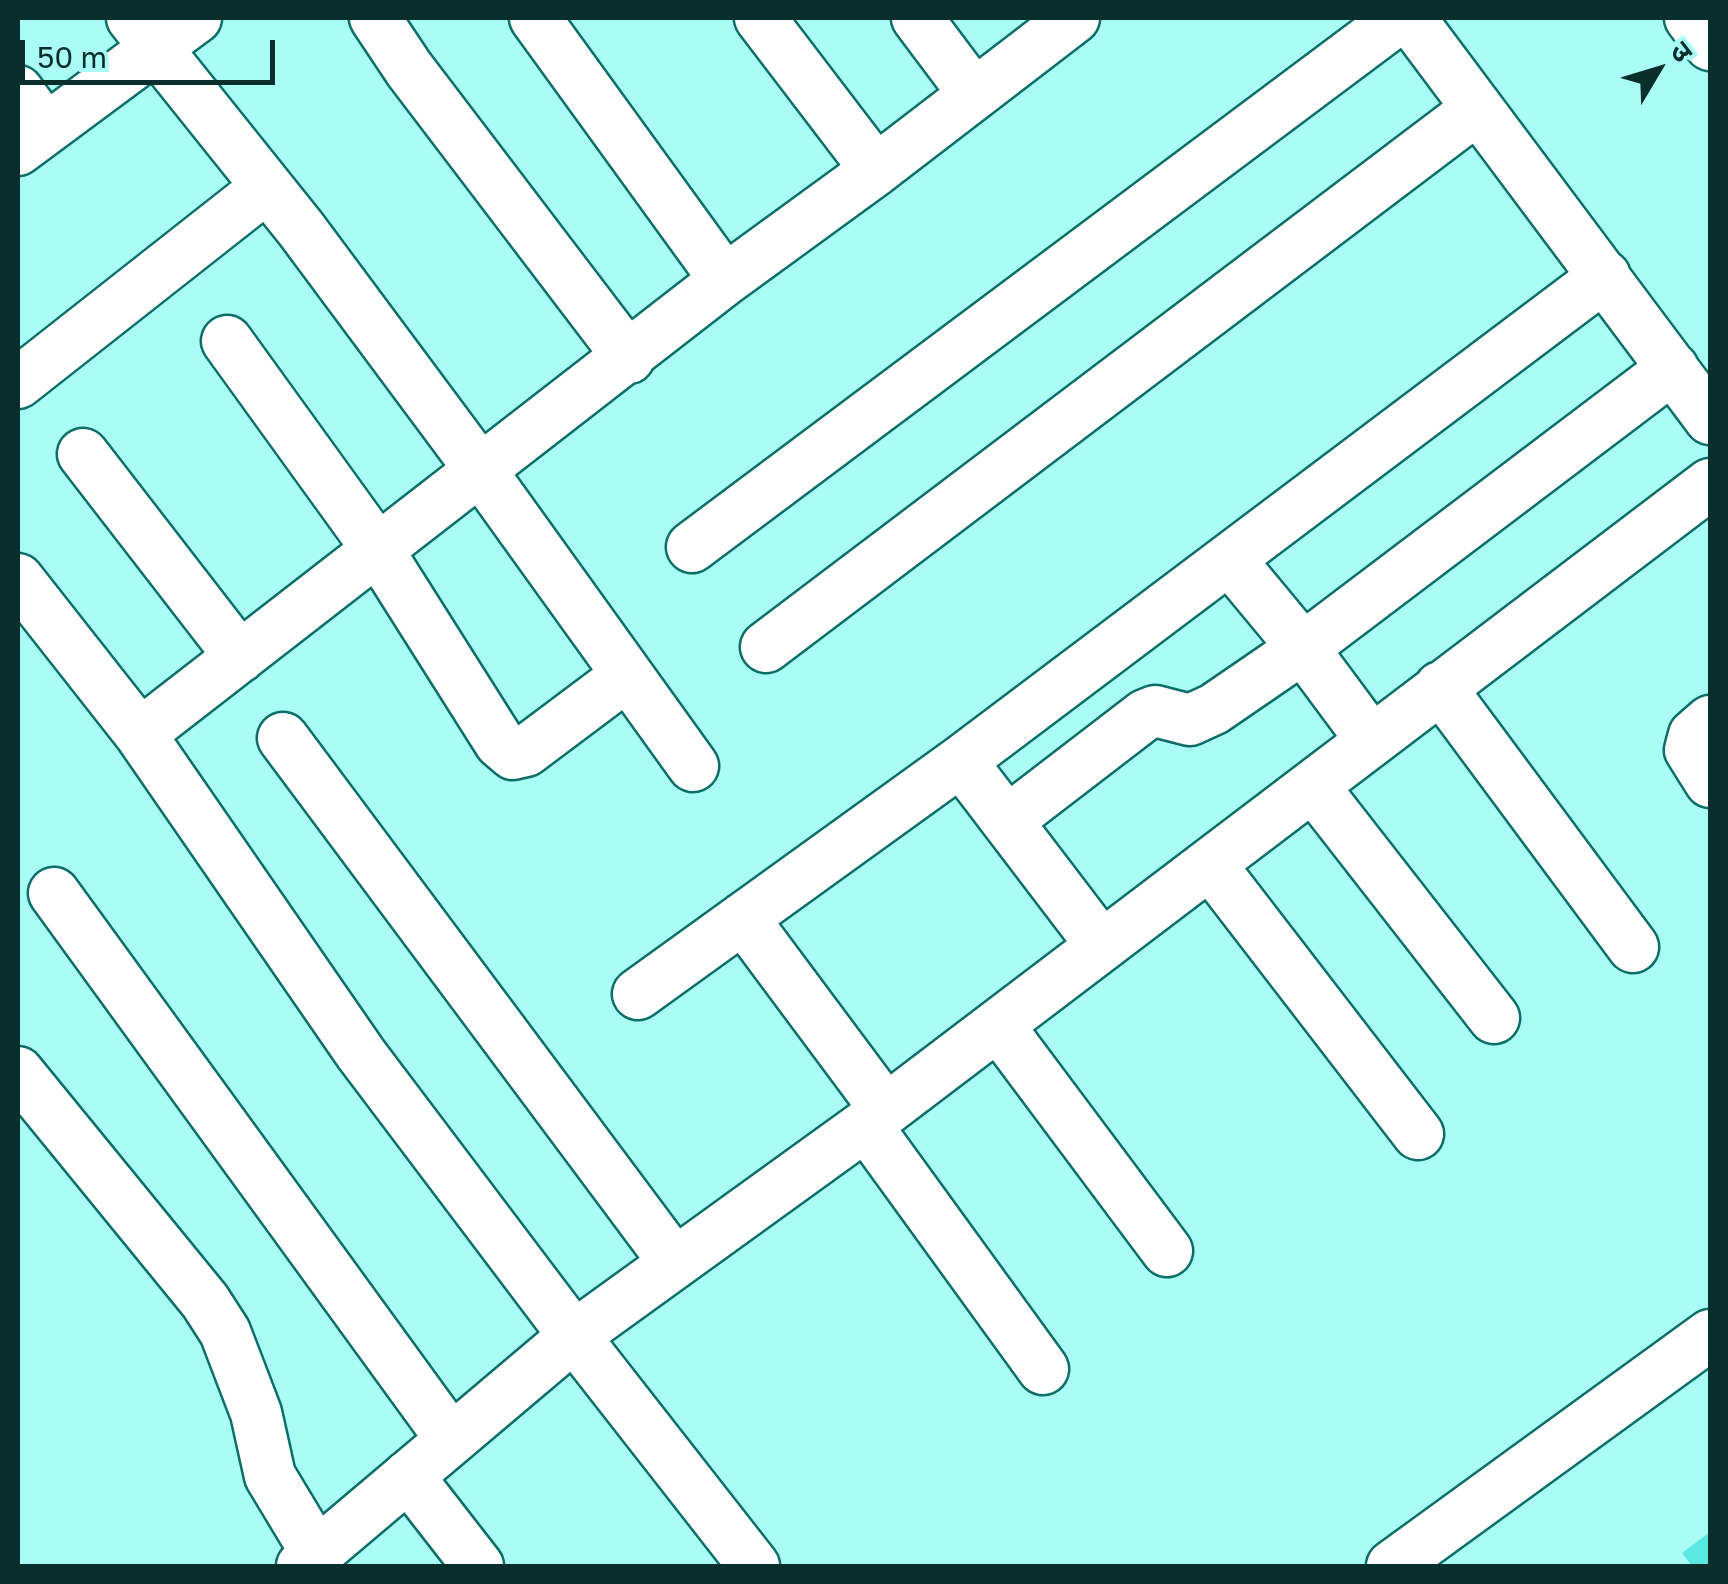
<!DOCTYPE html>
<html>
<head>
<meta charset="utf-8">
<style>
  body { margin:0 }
  #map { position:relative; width:1728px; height:1584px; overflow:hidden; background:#a9fdf5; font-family:"Golos Text","Noto Sans Devanagari",sans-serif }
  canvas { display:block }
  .frame { position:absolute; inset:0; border:20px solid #092e2b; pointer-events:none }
  .north { position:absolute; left:1608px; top:20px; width:100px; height:100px; -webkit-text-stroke:8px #a9fdf5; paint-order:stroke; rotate:52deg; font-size:28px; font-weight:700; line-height:40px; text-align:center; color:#092e2b }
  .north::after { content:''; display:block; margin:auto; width:35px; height:45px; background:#092e2b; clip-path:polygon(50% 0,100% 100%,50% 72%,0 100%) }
  .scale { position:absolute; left:20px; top:40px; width:255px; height:45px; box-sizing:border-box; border:5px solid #092e2b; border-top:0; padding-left:12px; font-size:30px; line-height:35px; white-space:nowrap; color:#092e2b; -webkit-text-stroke:8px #a9fdf5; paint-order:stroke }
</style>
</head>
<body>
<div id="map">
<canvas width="1728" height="1584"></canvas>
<div class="frame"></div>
<div class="north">उ</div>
<div class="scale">50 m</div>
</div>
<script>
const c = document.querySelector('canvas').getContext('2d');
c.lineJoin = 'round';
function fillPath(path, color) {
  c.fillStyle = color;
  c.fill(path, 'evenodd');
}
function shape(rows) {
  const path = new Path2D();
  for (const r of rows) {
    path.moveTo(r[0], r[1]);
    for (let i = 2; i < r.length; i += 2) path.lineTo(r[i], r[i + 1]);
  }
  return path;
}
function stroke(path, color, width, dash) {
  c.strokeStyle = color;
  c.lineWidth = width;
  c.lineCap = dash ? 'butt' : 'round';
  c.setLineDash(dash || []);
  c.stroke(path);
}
fillPath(shape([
  [1710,1532,1710,1566,1692,1566,1682,1553]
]), '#59e9df');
const minor = shape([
  [132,18,301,229,481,471,693,766],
  [375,18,409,69,629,358],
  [535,18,725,280],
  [760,18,876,170],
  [917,18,974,94],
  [1410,18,1710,419],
  [1690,18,1710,45],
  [18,91,46,129],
  [18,150,196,18],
  [227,341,378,550,500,743,513,754,526,751,626,676],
  [18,383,267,187],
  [83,454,240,657],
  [692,547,1399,18],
  [1230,560,1303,648,1372,741],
  [18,579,140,734,361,1054,574,1336,866,1125,1710,484],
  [766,647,1477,109],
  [1440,687,1633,947],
  [1710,721,1694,735,1690,750,1710,782],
  [140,734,725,280,876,170,1074,18],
  [283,738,674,1262],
  [961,761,1102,946],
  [1313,786,1494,1018],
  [1007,821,1145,715,1155,711,1190,720,1214,709,1303,648,1673,368],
  [1210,864,1418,1134],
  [54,893,451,1439],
  [743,918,886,1110],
  [638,994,961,761,1605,276],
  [998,1025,1167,1251],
  [18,1072,205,1301,225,1332,256,1413,270,1476,317,1554],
  [866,1125,1043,1369],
  [408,1476,478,1566],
  [302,1566,574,1336,754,1566],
  [1392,1566,1710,1335]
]);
stroke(minor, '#0b6e69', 55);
stroke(minor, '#fff', 50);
</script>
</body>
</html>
